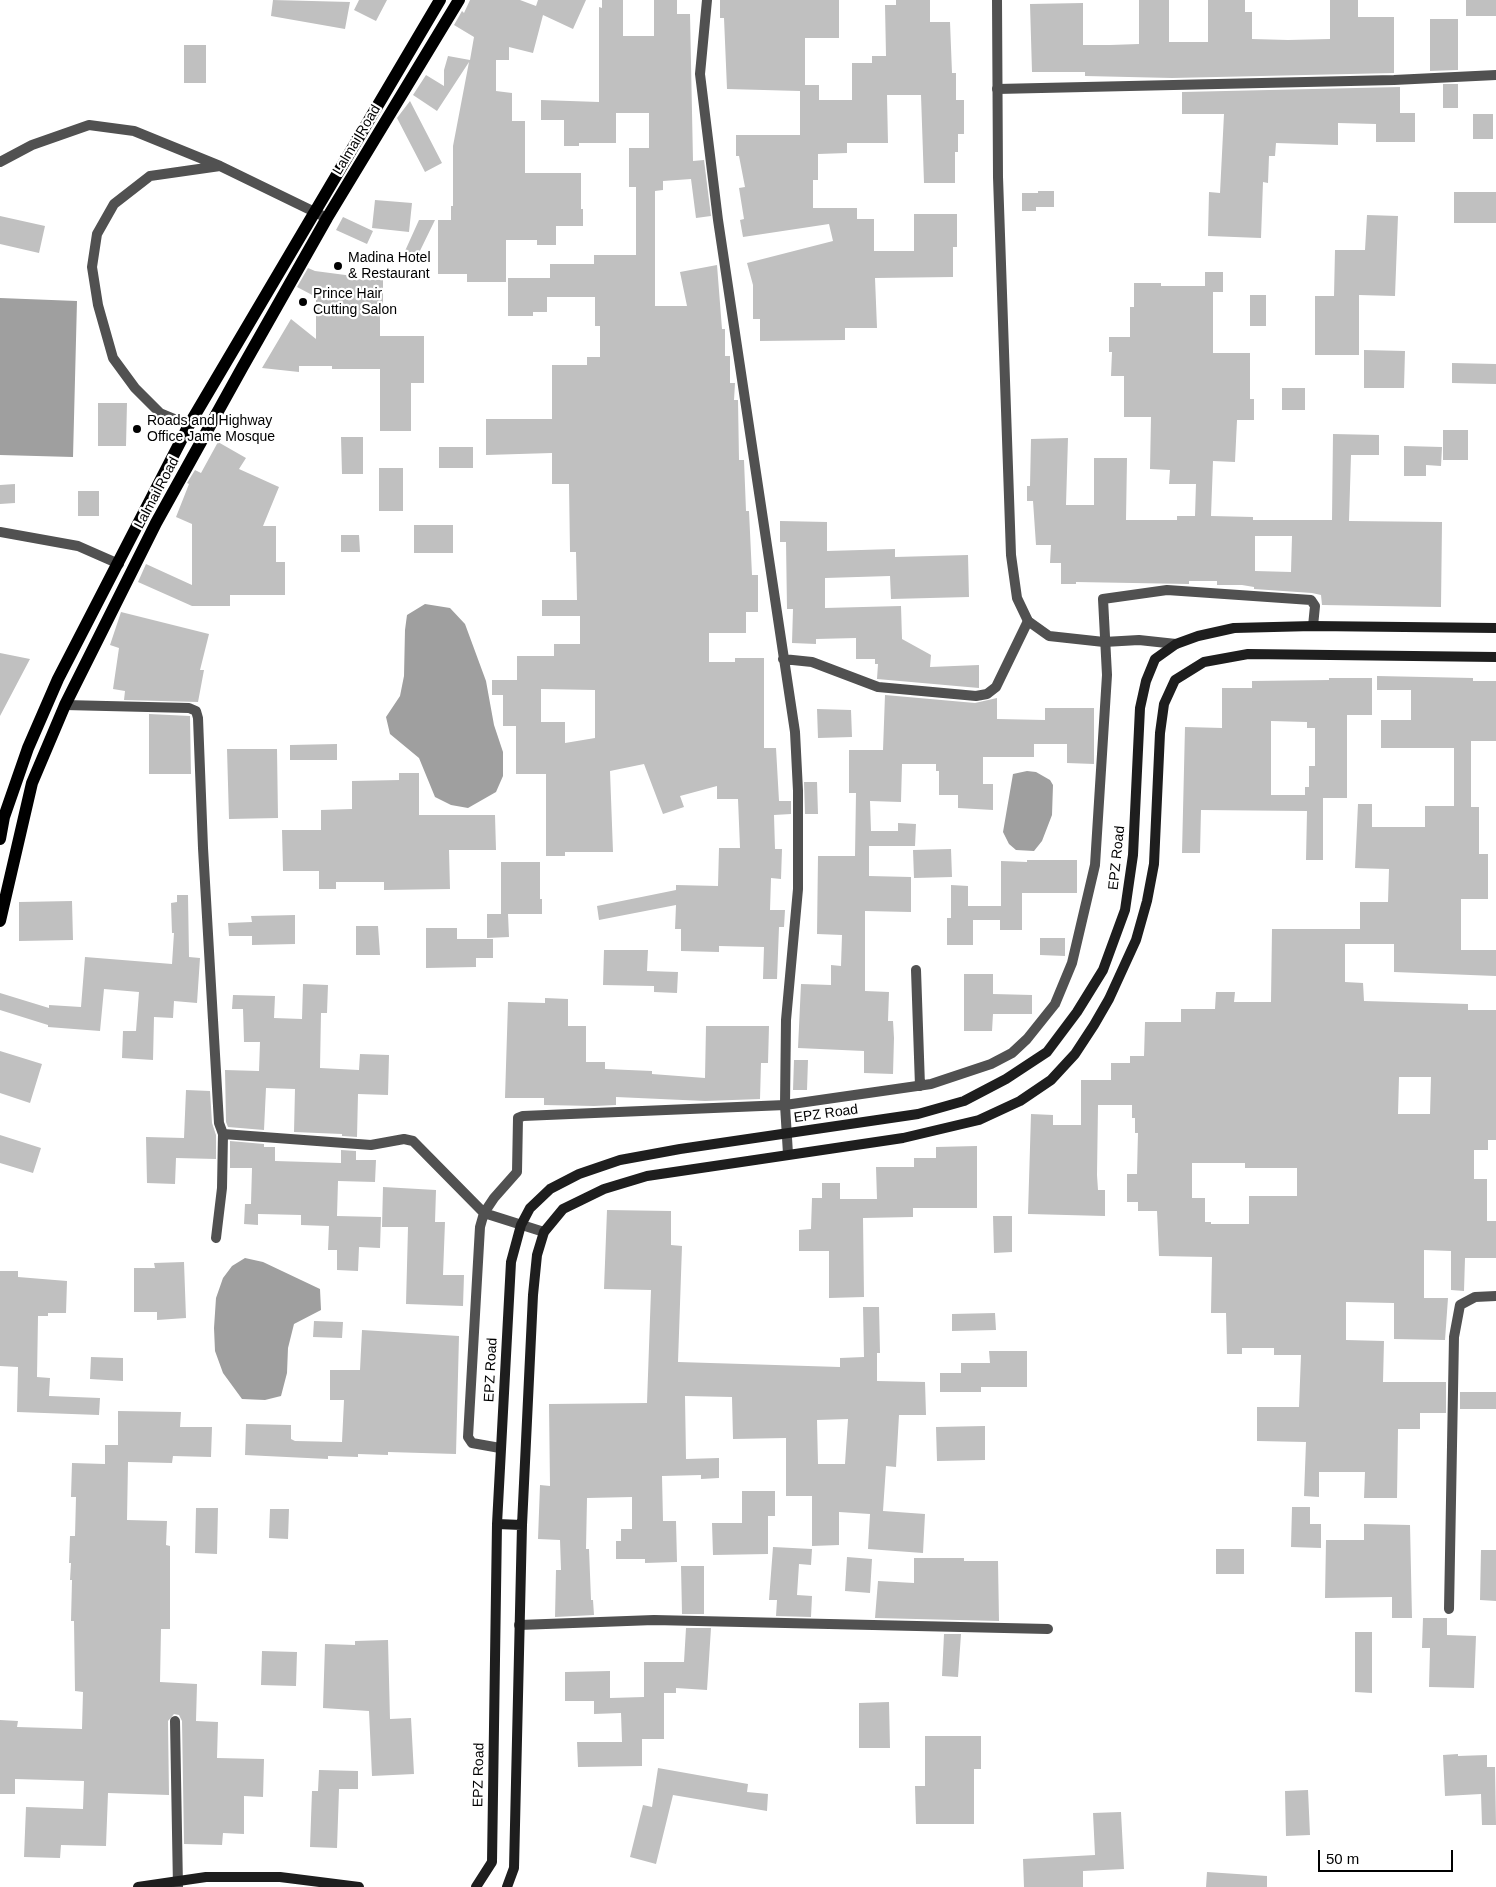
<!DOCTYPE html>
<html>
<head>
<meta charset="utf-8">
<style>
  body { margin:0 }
  #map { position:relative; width:1496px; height:1887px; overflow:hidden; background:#fff; font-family:Arial,sans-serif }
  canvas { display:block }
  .scale { position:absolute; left:1318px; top:1850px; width:135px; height:22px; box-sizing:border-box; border:2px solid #000; border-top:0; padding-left:6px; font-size:15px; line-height:18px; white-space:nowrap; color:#000; -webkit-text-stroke:4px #fff; paint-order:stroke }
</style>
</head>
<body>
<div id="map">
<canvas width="1496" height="1887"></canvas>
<div class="scale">50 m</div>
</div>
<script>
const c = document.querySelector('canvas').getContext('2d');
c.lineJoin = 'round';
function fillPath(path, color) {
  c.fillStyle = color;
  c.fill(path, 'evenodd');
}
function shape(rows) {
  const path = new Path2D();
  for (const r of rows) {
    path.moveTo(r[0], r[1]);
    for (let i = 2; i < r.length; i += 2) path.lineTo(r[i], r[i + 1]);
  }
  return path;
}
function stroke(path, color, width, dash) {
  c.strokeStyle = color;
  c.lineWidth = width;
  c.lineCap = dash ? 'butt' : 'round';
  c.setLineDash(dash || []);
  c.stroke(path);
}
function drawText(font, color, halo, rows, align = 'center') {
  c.font = font + ' Arial,sans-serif';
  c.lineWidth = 4.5;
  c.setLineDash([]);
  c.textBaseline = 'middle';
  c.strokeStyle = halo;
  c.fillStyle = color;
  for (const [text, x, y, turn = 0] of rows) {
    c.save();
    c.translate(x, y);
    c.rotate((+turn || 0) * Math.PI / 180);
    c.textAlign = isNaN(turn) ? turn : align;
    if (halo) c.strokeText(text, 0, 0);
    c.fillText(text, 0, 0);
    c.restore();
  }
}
fillPath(shape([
  [0,298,77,301,73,457,0,455],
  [425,604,450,608,465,624,486,681,494,725,503,752,503,776,496,792,468,808,451,805,435,797,419,758,390,734,386,717,400,696,404,676,405,630,407,615],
  [1027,771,1036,772,1050,780,1053,785,1052,815,1042,841,1034,851,1016,850,1009,844,1003,832,1013,774],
  [245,1258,263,1262,320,1289,321,1310,294,1324,288,1348,287,1373,281,1396,265,1400,242,1399,223,1373,215,1351,214,1328,216,1298,223,1278,232,1266]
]), '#9f9f9f');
fillPath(shape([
  [273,0,350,2,345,29,271,16],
  [359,0,387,0,376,21,354,10],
  [470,0,520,0,536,6,538,0,586,0,573,29,543,15,533,53,509,47,509,60,496,60,496,91,512,93,512,121,525,121,525,173,581,173,581,209,583,209,583,226,556,226,556,245,537,245,537,240,506,240,506,282,467,282,467,274,438,274,438,220,451,220,451,206,453,206,453,146,469,62,437,111,413,95,426,75,444,86,444,70,448,56,470,60,474,37,454,25,462,11,464,13],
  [602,0,623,0,623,36,654,36,654,0,677,0,677,14,690,14,693,161,704,160,711,216,696,218,691,179,663,181,663,190,655,191,655,306,687,306,680,272,717,265,722,329,725,329,725,356,730,356,730,383,735,383,734,400,738,400,739,460,744,460,746,511,749,511,752,575,758,575,758,612,746,612,746,633,709,633,709,662,735,662,735,658,764,658,764,748,776,748,779,801,791,801,791,814,774,815,775,849,782,849,781,879,771,878,770,910,785,910,784,927,779,927,777,979,763,979,764,947,719,946,719,952,681,951,681,929,675,929,676,905,599,920,597,906,676,890,676,885,718,886,719,848,740,848,738,799,717,799,717,786,680,796,684,807,663,814,644,764,610,771,613,852,565,852,565,856,546,856,546,774,516,774,516,726,503,726,503,695,492,695,492,680,517,680,517,656,554,656,554,644,580,644,580,616,542,616,542,600,577,600,576,552,570,552,569,484,552,484,552,453,486,455,486,419,552,419,552,365,587,365,587,357,600,357,600,326,595,326,595,297,547,297,547,312,533,312,533,316,508,316,508,278,550,278,550,264,594,264,594,255,636,255,636,187,629,187,629,148,649,148,649,113,616,113,616,143,579,143,579,146,564,146,564,120,541,120,541,100,599,102,599,7,602,8],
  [541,689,595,690,595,738,565,743,565,722,541,722],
  [720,0,839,0,839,38,805,38,805,85,819,85,819,100,852,100,852,63,872,63,872,56,886,56,885,5,896,5,896,0,930,0,930,22,950,22,952,73,956,73,956,100,964,100,964,134,958,134,958,152,955,152,955,183,924,183,921,95,887,95,888,143,847,143,847,153,818,154,818,180,813,180,813,208,857,208,857,219,874,219,874,251,914,251,914,214,957,214,957,247,953,247,953,277,875,278,877,328,845,328,845,340,760,341,760,319,753,319,753,285,747,263,833,241,829,224,743,237,740,220,744,219,739,188,745,187,739,156,736,156,736,135,800,135,800,91,727,89,724,18,720,18],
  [1139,0,1169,0,1169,42,1208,42,1208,0,1245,0,1245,12,1252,12,1252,39,1288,40,1330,39,1330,0,1358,0,1358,17,1394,17,1394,73,1172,78,1085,76,1085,72,1032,72,1030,4,1083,3,1083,45,1110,45,1139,44],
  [1466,0,1496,0,1496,16,1466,16],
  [1430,19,1458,19,1458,70,1430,71],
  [184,45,206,45,206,83,184,83],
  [1443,84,1458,84,1458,108,1443,108],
  [1400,87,1400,113,1415,113,1415,142,1376,142,1376,124,1338,123,1338,145,1276,143,1275,156,1269,156,1268,183,1263,182,1261,238,1208,236,1209,192,1220,193,1224,114,1182,114,1182,92],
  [410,101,442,163,425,172,397,118],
  [1473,114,1493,114,1493,139,1473,139],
  [1038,191,1054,191,1054,207,1036,207,1036,211,1022,211,1022,193,1038,193],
  [1454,192,1496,192,1496,223,1454,223],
  [375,200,412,203,409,232,372,228],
  [1367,215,1398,216,1395,296,1359,295,1359,355,1315,355,1315,296,1334,296,1335,250,1365,250],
  [0,216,45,226,39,253,0,244],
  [343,217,373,231,367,244,336,230],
  [419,220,435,220,417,257,405,251],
  [308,268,315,271,353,276,352,279,383,280,383,304,380,303,380,336,424,336,424,383,411,383,411,431,380,431,380,369,332,369,332,366,299,366,299,372,262,368,291,319,316,339,316,297,297,287],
  [1205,272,1223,272,1223,292,1213,292,1213,353,1250,353,1250,399,1254,399,1254,420,1237,420,1235,462,1213,461,1211,516,1253,517,1253,520,1332,520,1333,434,1379,435,1379,455,1351,455,1349,521,1442,522,1441,607,1322,605,1321,595,1312,593,1254,589,1254,587,1242,585,1217,585,1217,581,1189,581,1189,584,1076,582,1076,584,1061,584,1061,563,1050,563,1051,545,1036,545,1033,501,1027,501,1027,486,1030,486,1031,439,1068,438,1066,505,1094,505,1094,458,1127,458,1126,520,1177,520,1177,516,1195,516,1196,484,1169,484,1170,470,1150,469,1151,417,1124,417,1124,376,1111,376,1112,352,1109,352,1109,337,1130,337,1130,307,1134,307,1134,283,1161,283,1161,286,1205,286],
  [1255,536,1292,536,1291,572,1255,571],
  [1250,295,1266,295,1266,326,1250,326],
  [1364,350,1405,351,1404,388,1364,388],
  [1452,363,1496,364,1496,384,1452,383],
  [1282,388,1305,388,1305,410,1282,410],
  [98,403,127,403,126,446,98,446],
  [1443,430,1468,430,1468,460,1443,460],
  [341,437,363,437,363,474,342,474],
  [218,442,246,458,239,469,279,487,263,526,276,526,276,562,285,562,285,595,230,595,230,606,192,606,138,582,146,564,192,585,192,524,176,517,189,484,187,483,195,470,201,473],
  [1404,446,1442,447,1441,466,1426,465,1426,476,1404,476],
  [439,447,473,447,473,468,439,468],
  [379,468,403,468,403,511,379,511],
  [15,484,15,503,0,504,0,485],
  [78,491,99,491,99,516,78,516],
  [780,521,827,522,827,551,895,549,895,557,968,555,969,597,891,599,890,576,825,578,825,608,901,606,902,639,931,655,930,667,979,665,979,688,877,679,878,664,875,664,875,659,856,659,856,638,816,639,816,644,792,643,793,609,787,609,786,542,780,542],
  [414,525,453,525,453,553,414,553],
  [341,535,359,535,360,552,341,552],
  [121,612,209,634,200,670,204,670,198,702,124,700,125,691,113,689,119,648,110,645],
  [0,653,30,659,0,716],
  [1377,676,1473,678,1473,681,1496,681,1496,741,1471,741,1471,807,1479,807,1479,854,1488,854,1488,899,1461,899,1461,950,1496,950,1496,976,1394,972,1394,944,1345,944,1345,982,1363,983,1364,1001,1468,1004,1468,1010,1496,1010,1496,1140,1488,1140,1488,1150,1474,1150,1474,1179,1487,1179,1487,1221,1496,1221,1496,1258,1465,1258,1464,1291,1451,1290,1451,1251,1424,1250,1424,1298,1448,1298,1445,1340,1394,1339,1394,1303,1346,1302,1346,1340,1384,1341,1383,1382,1446,1382,1446,1413,1420,1413,1420,1429,1398,1429,1397,1498,1364,1498,1365,1472,1319,1472,1319,1497,1304,1496,1306,1442,1257,1441,1257,1407,1299,1407,1301,1355,1274,1355,1274,1348,1242,1348,1242,1354,1227,1354,1226,1313,1211,1313,1212,1257,1159,1256,1157,1211,1138,1211,1138,1202,1127,1202,1127,1174,1137,1174,1138,1133,1135,1133,1135,1118,1132,1118,1132,1105,1098,1105,1097,1175,1098,1190,1105,1190,1105,1216,1028,1214,1031,1114,1053,1115,1053,1125,1081,1125,1081,1080,1111,1080,1111,1063,1130,1063,1130,1056,1144,1056,1145,1022,1181,1022,1181,1009,1215,1009,1216,992,1235,992,1234,1002,1271,1002,1272,929,1360,929,1360,902,1388,902,1389,869,1355,868,1358,804,1372,804,1372,827,1425,827,1425,806,1454,806,1454,748,1381,748,1381,720,1411,720,1411,690,1377,690],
  [1399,1077,1431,1077,1430,1114,1398,1114],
  [1192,1163,1245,1163,1245,1168,1297,1168,1297,1196,1249,1196,1249,1224,1211,1224,1211,1222,1205,1222,1205,1198,1192,1198],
  [1329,678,1372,678,1372,715,1347,715,1347,798,1323,798,1323,860,1306,860,1307,811,1201,810,1200,853,1182,853,1185,727,1222,728,1222,688,1252,688,1252,681,1329,680],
  [1271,721,1307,722,1307,728,1315,728,1315,766,1309,766,1309,787,1305,787,1305,795,1271,795],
  [885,695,975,703,997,698,997,719,1045,720,1045,708,1094,708,1094,764,1067,763,1067,744,1034,744,1034,757,983,757,983,784,993,784,993,810,958,808,958,795,939,795,939,771,936,771,936,764,902,764,901,802,870,801,871,831,898,831,898,823,916,824,915,846,869,846,869,876,911,877,911,912,865,911,865,991,889,992,888,1021,893,1021,894,1038,893,1074,864,1073,864,1051,798,1048,801,984,831,985,831,965,841,966,842,935,817,934,818,856,855,856,856,793,849,793,849,750,883,750],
  [817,709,851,710,852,737,818,738],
  [149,714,190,716,191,774,149,774],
  [337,744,337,760,290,760,290,745],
  [227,749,277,749,278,818,229,819],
  [399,773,419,773,419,815,495,815,496,850,449,850,450,889,384,890,384,882,336,882,336,889,319,889,319,871,283,871,282,830,321,830,321,810,352,809,352,781,399,780],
  [804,782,817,782,818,814,805,814],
  [951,849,952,877,914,878,913,850],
  [1027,860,1077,860,1077,893,1022,893,1022,930,1000,930,1000,920,973,920,973,945,947,945,947,918,951,918,951,885,968,886,968,906,1001,906,1001,861,1027,862],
  [501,862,540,862,540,899,542,899,542,914,508,914,509,937,487,938,487,914,501,914],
  [177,895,188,895,189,957,200,958,197,1003,174,1001,173,1018,154,1017,153,1060,122,1058,123,1031,136,1031,139,992,104,989,100,1031,48,1027,48,1025,0,1010,0,993,49,1008,49,1005,81,1007,85,957,172,964,174,933,172,933,171,903,177,902],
  [72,901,73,940,19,941,19,902],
  [295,915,295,944,252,945,252,936,229,936,228,923,252,922,251,916],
  [356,926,378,926,380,955,356,955],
  [426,928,457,928,457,939,493,939,493,958,476,958,476,967,426,968],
  [1040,938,1065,938,1065,956,1040,955],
  [604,950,648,950,647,971,678,972,677,993,654,992,654,986,603,985],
  [964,974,993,974,993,994,1032,995,1032,1014,993,1014,992,1031,964,1031],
  [303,984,328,985,327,1013,321,1013,320,1068,359,1070,360,1054,389,1055,388,1095,358,1094,357,1137,342,1136,342,1134,294,1132,295,1089,266,1088,264,1130,228,1127,226,1122,225,1070,259,1071,260,1042,244,1042,243,1009,232,1009,233,995,275,996,274,1018,302,1019],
  [545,998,568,999,568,1026,586,1026,586,1062,605,1062,605,1069,652,1071,652,1074,705,1078,706,1026,769,1026,768,1063,761,1063,760,1099,705,1101,616,1097,616,1105,594,1106,544,1105,544,1098,505,1098,508,1002,545,1003],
  [0,1051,42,1064,30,1103,0,1093],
  [794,1060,808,1060,807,1090,793,1090],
  [186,1090,210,1091,212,1123,216,1135,216,1159,176,1158,175,1184,147,1183,146,1137,184,1138],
  [0,1135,41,1148,33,1173,0,1163],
  [230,1141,264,1144,264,1147,275,1147,275,1161,341,1163,341,1150,356,1151,356,1160,376,1160,375,1182,338,1181,337,1216,381,1217,380,1248,359,1247,358,1271,337,1270,337,1250,328,1250,329,1226,301,1225,301,1215,258,1214,258,1225,244,1224,245,1204,251,1204,252,1168,230,1168],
  [977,1146,977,1208,913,1208,913,1217,863,1218,864,1297,829,1298,829,1251,799,1251,799,1230,811,1229,812,1198,822,1198,822,1183,840,1183,840,1199,877,1199,876,1167,914,1167,914,1158,936,1158,936,1147],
  [383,1187,436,1190,435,1222,445,1222,443,1275,464,1275,463,1306,406,1304,408,1227,382,1227],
  [607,1210,671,1211,671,1245,682,1246,678,1362,840,1367,840,1358,864,1357,863,1307,879,1307,880,1353,877,1353,877,1381,925,1382,926,1415,899,1415,896,1467,886,1466,883,1511,925,1514,923,1553,868,1549,870,1514,839,1512,839,1545,812,1546,812,1496,786,1496,786,1438,733,1439,732,1397,685,1396,686,1459,719,1458,719,1478,701,1479,701,1475,662,1476,663,1521,676,1521,677,1562,645,1563,645,1559,616,1559,616,1541,621,1541,621,1529,632,1529,632,1497,587,1498,586,1549,589,1549,591,1600,593,1600,594,1615,555,1617,556,1570,561,1570,560,1540,538,1539,540,1485,550,1486,549,1404,647,1403,651,1290,604,1289],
  [848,1419,845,1464,818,1464,817,1420],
  [993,1216,1012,1216,1012,1252,994,1253],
  [184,1262,186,1318,157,1320,157,1312,134,1312,134,1268,155,1268,154,1263],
  [0,1271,18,1271,18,1277,67,1281,66,1313,48,1313,48,1316,38,1316,37,1377,50,1378,49,1396,100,1398,99,1415,17,1412,18,1367,0,1366],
  [995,1313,996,1330,952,1331,952,1314],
  [314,1321,343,1322,342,1338,313,1337],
  [362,1330,459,1336,456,1454,388,1452,388,1455,358,1454,358,1457,328,1456,328,1459,245,1455,246,1424,291,1425,291,1439,295,1441,342,1442,344,1400,330,1400,330,1370,360,1370],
  [989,1351,1027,1351,1027,1387,981,1387,981,1392,940,1392,940,1373,961,1373,961,1363,990,1363],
  [91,1357,123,1358,123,1381,90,1379],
  [1460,1392,1496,1392,1496,1409,1460,1409],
  [118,1411,181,1412,180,1427,212,1427,211,1457,173,1456,172,1463,128,1462,127,1520,167,1521,166,1545,170,1546,170,1629,161,1629,160,1682,197,1684,196,1721,218,1722,217,1758,264,1759,263,1797,244,1796,244,1834,223,1833,222,1845,184,1844,182,1721,179,1715,174,1714,168,1721,169,1795,108,1793,106,1846,61,1845,60,1858,24,1857,26,1807,83,1809,84,1781,15,1779,15,1794,0,1794,0,1720,18,1721,17,1727,82,1729,83,1692,75,1691,74,1621,71,1621,72,1580,70,1580,71,1563,69,1563,70,1536,75,1536,76,1497,71,1497,72,1463,105,1464,105,1445,118,1445],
  [985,1426,985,1460,937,1461,936,1427],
  [742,1491,775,1491,775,1516,768,1516,768,1554,713,1555,712,1523,742,1523],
  [1292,1507,1310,1507,1310,1524,1321,1524,1321,1548,1291,1547],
  [196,1508,218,1508,217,1554,195,1553],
  [270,1509,289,1509,288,1539,269,1538],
  [1364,1524,1410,1525,1412,1618,1392,1618,1392,1597,1325,1598,1326,1540,1364,1540],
  [773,1547,812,1549,811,1565,799,1564,797,1595,812,1596,811,1617,776,1616,777,1600,769,1600],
  [1216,1549,1244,1549,1244,1574,1216,1574],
  [1481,1550,1496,1550,1496,1601,1480,1600],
  [847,1557,872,1559,870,1593,845,1591],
  [914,1558,964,1558,964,1561,998,1561,999,1621,875,1618,878,1581,914,1583],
  [681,1566,704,1566,704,1614,682,1614],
  [1423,1618,1447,1618,1447,1635,1476,1636,1474,1688,1429,1687,1430,1648,1422,1648],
  [686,1628,711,1628,707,1690,676,1688,676,1693,664,1693,664,1739,642,1739,642,1766,578,1767,577,1742,622,1742,621,1713,594,1714,594,1701,565,1701,565,1672,610,1671,610,1698,644,1697,644,1662,684,1662],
  [1355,1632,1372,1632,1372,1693,1355,1692],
  [944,1634,961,1634,958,1677,942,1676],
  [388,1640,390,1719,411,1718,414,1774,372,1776,369,1711,323,1708,325,1644,355,1645,355,1641],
  [262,1651,297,1652,296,1686,261,1685],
  [889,1702,890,1748,859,1748,859,1703],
  [925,1736,981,1736,981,1769,974,1769,974,1824,916,1824,915,1786,925,1786],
  [1458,1754,1458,1756,1487,1755,1487,1767,1495,1767,1496,1825,1482,1825,1481,1794,1445,1796,1443,1755],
  [658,1768,748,1784,747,1792,768,1794,767,1811,673,1795,656,1864,630,1857,643,1805,652,1807],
  [319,1770,358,1771,358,1789,339,1789,337,1848,310,1847,312,1791,318,1791],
  [1308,1790,1310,1835,1286,1836,1285,1791],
  [1121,1812,1124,1869,1083,1871,1083,1887,1024,1887,1023,1859,1095,1855,1093,1813],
  [1207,1872,1267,1876,1267,1887,1206,1887]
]), '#c0c0c0');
stroke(shape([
  [707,0,700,74,718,220,795,732,798,791,798,889,786,1020,785,1105,788,1154],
  [997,89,1394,80,1496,75],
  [0,162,32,145,89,125,134,131,220,166,327,218],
  [189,425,160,413,135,388,113,358,98,305,92,267,97,234,114,204,150,176,220,166],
  [0,532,78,546,119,564],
  [783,659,812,662,878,687,976,696,987,694,996,687,1028,621],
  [65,705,189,708,196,711,198,718,203,848,219,1123,223,1134,222,1188,216,1238],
  [916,970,920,1086],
  [223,1134,371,1145,404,1139,413,1141,484,1213,544,1232],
  [500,1448,472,1443,468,1437,480,1227,484,1213,494,1198,517,1172,518,1118,523,1116,785,1105,931,1084,991,1064,1012,1053,1027,1039,1055,1004,1072,963,1095,865,1107,675,1103,599,1167,590,1311,600,1315,606,1313,626],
  [1449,1609,1454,1337,1460,1305,1475,1297,1496,1296],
  [519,1625,654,1620,1048,1629],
  [175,1721,178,1887]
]), '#515151', 10);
stroke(shape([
  [997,0,998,177,1011,555,1017,598,1028,621,1049,636,1104,642,1139,640,1176,644]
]), '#515151', 10);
stroke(shape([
  [497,1524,522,1525],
  [138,1887,206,1877,280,1877,359,1887],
  [476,1887,492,1862,497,1524,511,1262,521,1225,530,1208,550,1189,579,1174,620,1160,680,1149,918,1114,964,1101,1006,1079,1047,1052,1077,1012,1103,970,1125,910,1133,855,1140,708,1146,681,1155,659,1176,644,1198,636,1234,628,1313,626,1496,628],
  [507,1887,514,1868,522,1525,533,1295,537,1255,544,1232,563,1209,604,1189,647,1176,903,1138,979,1120,1020,1101,1051,1080,1075,1054,1094,1025,1109,999,1136,940,1147,901,1154,864,1160,733,1164,704,1175,680,1204,662,1248,654,1496,657]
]), '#1e1e1e', 10);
stroke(shape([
  [0,839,4,817,28,748,58,679,189,425,440,0],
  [0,921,32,783,65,705,156,523,242,368,327,218,459,0]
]), '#000', 12);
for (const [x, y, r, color] of [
  [338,266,5,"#000"],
  [303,302,5,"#000"],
  [137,429,5,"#000"]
]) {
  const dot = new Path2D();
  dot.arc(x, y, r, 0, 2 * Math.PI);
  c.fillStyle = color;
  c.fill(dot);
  stroke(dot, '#fff', 2);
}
drawText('14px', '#000', '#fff', [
  ["Lalmai Road",357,140,-59],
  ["Lalmai Road",157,493,-62],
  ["EPZ Road",1117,858,-84],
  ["EPZ Road",826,1114,-8],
  ["EPZ Road",491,1370,-87],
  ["EPZ Road",479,1775,-89]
]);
drawText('14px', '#000', '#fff', [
  ["Madina Hotel",348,258],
  ["& Restaurant",348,274],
  ["Prince Hair",313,294],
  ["Cutting Salon",313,310],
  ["Roads and Highway",147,421],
  ["Office Jame Mosque",147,437]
], 'left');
</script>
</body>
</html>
